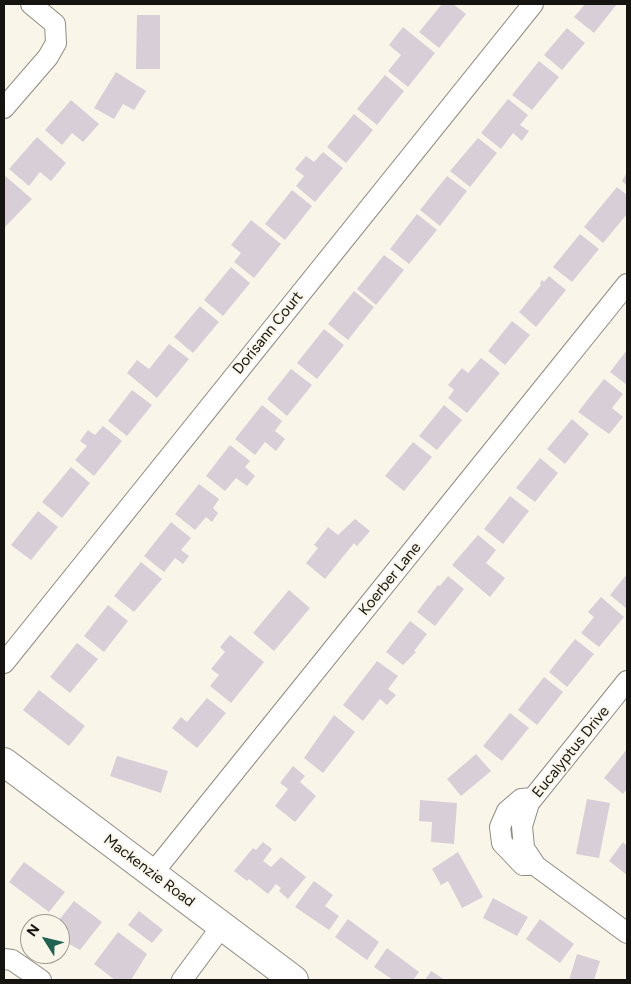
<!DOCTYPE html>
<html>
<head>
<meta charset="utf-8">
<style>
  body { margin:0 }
  #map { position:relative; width:631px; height:984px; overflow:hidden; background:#faf5e9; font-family:Figtree,sans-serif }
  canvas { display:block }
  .frame { position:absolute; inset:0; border:5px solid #151410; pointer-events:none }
  .north { position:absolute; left:20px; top:914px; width:50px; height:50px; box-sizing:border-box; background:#faf5e9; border:1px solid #9e9b92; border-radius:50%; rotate:306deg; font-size:14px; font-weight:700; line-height:20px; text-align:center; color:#151410 }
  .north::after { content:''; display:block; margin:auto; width:18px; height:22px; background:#206353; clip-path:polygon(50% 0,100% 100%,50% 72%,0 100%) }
</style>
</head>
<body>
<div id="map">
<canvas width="631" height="984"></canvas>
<div class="frame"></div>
<div class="north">N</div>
</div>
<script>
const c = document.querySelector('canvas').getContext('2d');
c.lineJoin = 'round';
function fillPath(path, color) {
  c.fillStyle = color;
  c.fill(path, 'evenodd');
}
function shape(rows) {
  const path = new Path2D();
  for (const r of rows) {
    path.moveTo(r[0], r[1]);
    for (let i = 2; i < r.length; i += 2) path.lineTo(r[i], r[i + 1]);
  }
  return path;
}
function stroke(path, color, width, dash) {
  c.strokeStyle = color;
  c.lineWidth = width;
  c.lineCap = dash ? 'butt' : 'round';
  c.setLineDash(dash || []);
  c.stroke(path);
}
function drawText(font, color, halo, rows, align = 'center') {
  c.font = font + ' Figtree,sans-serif';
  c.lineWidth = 4;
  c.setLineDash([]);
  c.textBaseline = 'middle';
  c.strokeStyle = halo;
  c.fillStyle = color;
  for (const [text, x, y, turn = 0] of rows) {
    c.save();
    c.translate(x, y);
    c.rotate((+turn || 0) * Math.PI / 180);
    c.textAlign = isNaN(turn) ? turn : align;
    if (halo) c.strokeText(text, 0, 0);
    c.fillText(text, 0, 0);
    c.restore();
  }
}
fillPath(shape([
  [442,4,453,4,466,14,439,48,419,32],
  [585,4,617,4,594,33,574,17],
  [137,15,160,15,160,69,136,69],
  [403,27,435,53,408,87,388,71,401,55,389,45],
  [567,28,585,43,562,70,544,55],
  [539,61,559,77,532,110,512,95],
  [116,72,146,91,134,110,123,104,114,119,94,108],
  [385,75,404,91,377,125,357,109],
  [508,99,528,115,520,125,529,131,522,141,513,133,501,149,481,133],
  [71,100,99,124,83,142,72,133,62,145,45,130],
  [354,114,373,130,346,163,327,147],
  [37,137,66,163,51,181,40,172,29,186,9,169],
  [478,138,497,153,470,187,450,171],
  [323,152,343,168,315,202,296,186,304,176,295,169,306,156,314,162],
  [626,174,627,176,627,186,622,181],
  [4,175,32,199,4,228],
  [447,176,467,191,440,226,420,210],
  [617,187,627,195,627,214,603,243,584,227],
  [292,190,312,206,285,240,265,224],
  [417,214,437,230,409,264,390,249],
  [251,220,281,244,254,278,234,262,241,253,231,245],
  [580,234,599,249,572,282,553,267],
  [384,255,404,270,376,305,357,289],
  [231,267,250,283,223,316,204,300],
  [549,276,566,290,536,327,519,312,541,285,540,283,542,280,544,282],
  [354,291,374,307,348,340,328,324],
  [200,306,219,322,193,353,174,337],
  [512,321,530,335,505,365,488,351],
  [324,329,344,345,317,379,297,363],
  [169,344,189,359,157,398,127,373,137,360,149,369],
  [627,350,627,385,610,372],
  [481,358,500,373,467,413,448,398,454,390,448,385,462,368,468,373],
  [291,369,312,385,287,416,267,399],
  [604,379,623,394,612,408,623,417,609,434,578,412],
  [132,390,152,405,127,436,108,421],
  [262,405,282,421,275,431,285,439,276,451,265,442,255,455,235,439],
  [444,405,462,420,437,450,419,436],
  [572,419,589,434,565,464,547,449],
  [103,426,122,441,94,476,75,460,87,446,80,441,88,430,95,435],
  [413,442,432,457,404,491,385,476],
  [230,445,250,461,245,467,255,476,247,486,236,478,225,491,206,476],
  [540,458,558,473,535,502,516,488],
  [71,467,90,483,62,518,42,502],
  [199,484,219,499,213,508,218,513,212,522,206,517,195,530,175,514],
  [510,496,529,511,503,544,484,529],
  [38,511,58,527,31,560,11,545],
  [355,519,370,531,357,546,354,543,325,579,306,563,318,548,314,545,328,527,338,535],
  [171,522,191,538,181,550,189,556,183,564,175,558,164,572,144,556],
  [478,535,496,550,486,563,505,578,490,597,452,565],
  [141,562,162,579,134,612,114,596],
  [627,574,627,609,610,595],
  [448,576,464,589,435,626,417,612,438,585,440,586],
  [289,590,310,608,274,651,253,633],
  [601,597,624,617,599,647,581,633,594,617,588,612],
  [108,605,128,621,104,652,84,636],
  [410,621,427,634,414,651,416,652,403,665,386,652],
  [230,635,264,662,231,703,210,686,219,675,211,669,225,652,220,647],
  [575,639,594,654,567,687,549,672],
  [77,643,98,659,70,693,50,677],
  [377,661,398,676,388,689,396,695,387,705,380,699,363,721,343,705],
  [544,677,563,692,537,725,518,710],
  [39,690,85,726,69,746,23,710],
  [207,698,226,713,197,748,172,728,181,717,187,722],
  [510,713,529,728,502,761,483,746],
  [334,715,355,732,323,773,304,758],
  [627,749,627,789,623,794,604,778],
  [476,754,491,771,461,796,447,779],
  [117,756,168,771,161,793,110,776],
  [293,766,305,776,300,782,316,796,295,822,275,806,288,789,280,783],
  [587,799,610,803,599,858,576,854],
  [420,800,457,803,454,844,431,842,432,822,419,821],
  [263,842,272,849,263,861,271,867,281,857,306,877,288,899,279,891,281,888,276,884,268,894,249,879,247,881,234,871,253,848,256,850],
  [623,842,627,846,627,875,609,861],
  [458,852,483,897,462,908,448,881,441,885,432,869],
  [24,862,65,892,49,912,9,882],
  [314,881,333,895,325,906,339,916,329,930,295,907],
  [493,898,528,917,517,936,483,918],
  [74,901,102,922,80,950,60,939,60,924,56,924],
  [139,911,163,930,152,943,128,925],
  [348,919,379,942,367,960,335,937],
  [540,919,574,944,560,963,526,939],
  [118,932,147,954,131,980,115,980,94,964],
  [387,948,419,972,413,980,393,980,374,967],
  [577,954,600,961,594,980,569,980],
  [431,971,445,980,425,980]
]), '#d8ced7');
const minor = shape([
  [4,108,48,57,56,43,55,24,31,4],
  [4,663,533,4],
  [627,681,529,803,522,826,524,848,536,866,627,933],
  [533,798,521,799,507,811,500,827,502,843,523,865,534,865],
  [152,874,627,284],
  [4,959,12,960,41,980],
  [182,980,222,926]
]);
const secondary = shape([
  [4,762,294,980]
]);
stroke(minor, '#908b81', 22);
stroke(secondary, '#908b81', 30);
stroke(minor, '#fff', 20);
stroke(secondary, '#fff', 28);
drawText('15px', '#151410', '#faf5e9', [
  ["Dorisann Court",268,333,-51],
  ["Koerber Lane",390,579,-51],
  ["Eucalyptus Drive",571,752,-51],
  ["Mackenzie Road",149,871,37]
]);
</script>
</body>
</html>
